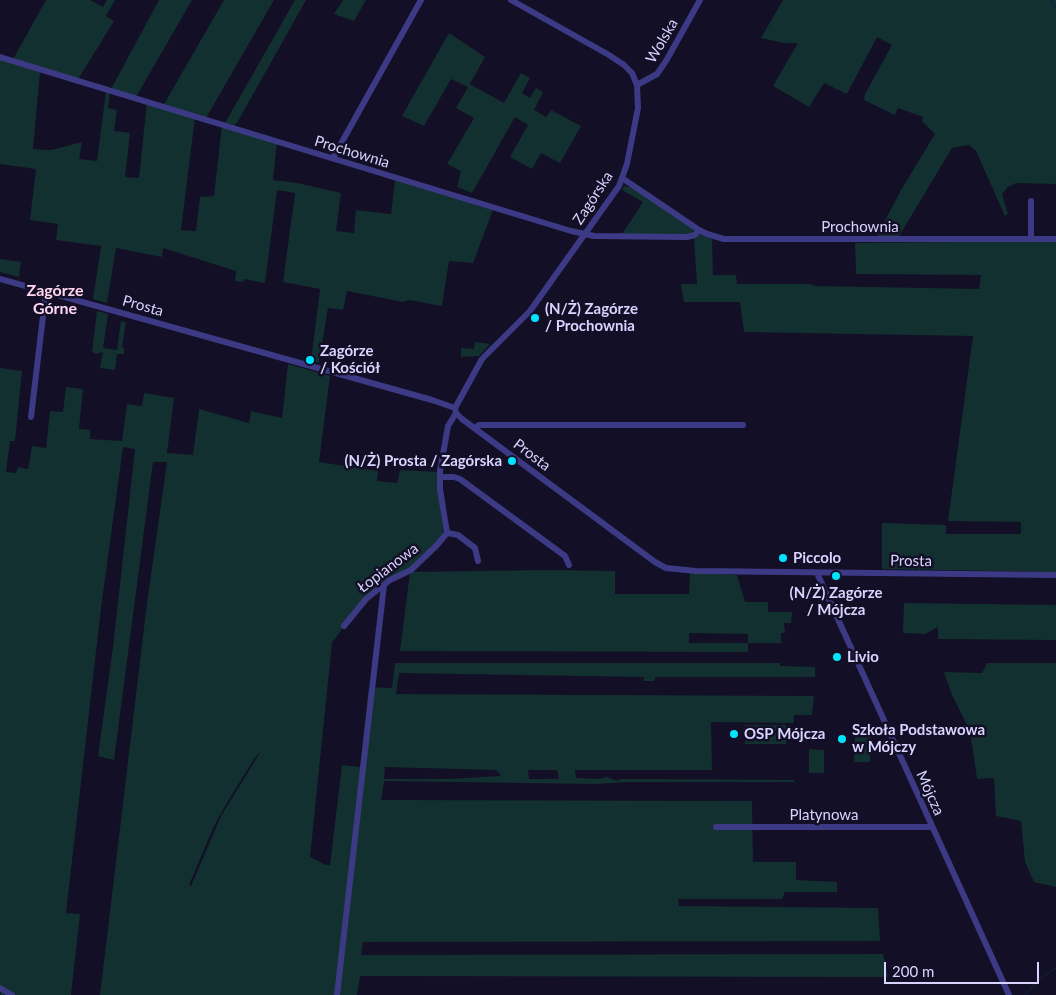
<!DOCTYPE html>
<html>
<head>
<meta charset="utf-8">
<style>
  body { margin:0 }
  #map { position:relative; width:1056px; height:995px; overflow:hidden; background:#130f26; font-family:Lato,sans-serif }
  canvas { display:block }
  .scale { position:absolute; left:884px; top:962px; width:155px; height:22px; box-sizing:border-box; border:2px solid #d9d4ff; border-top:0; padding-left:6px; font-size:15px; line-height:18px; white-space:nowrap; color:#d9d4ff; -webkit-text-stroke:4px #130f26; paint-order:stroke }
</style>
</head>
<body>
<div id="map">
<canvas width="1056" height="995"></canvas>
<div class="scale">200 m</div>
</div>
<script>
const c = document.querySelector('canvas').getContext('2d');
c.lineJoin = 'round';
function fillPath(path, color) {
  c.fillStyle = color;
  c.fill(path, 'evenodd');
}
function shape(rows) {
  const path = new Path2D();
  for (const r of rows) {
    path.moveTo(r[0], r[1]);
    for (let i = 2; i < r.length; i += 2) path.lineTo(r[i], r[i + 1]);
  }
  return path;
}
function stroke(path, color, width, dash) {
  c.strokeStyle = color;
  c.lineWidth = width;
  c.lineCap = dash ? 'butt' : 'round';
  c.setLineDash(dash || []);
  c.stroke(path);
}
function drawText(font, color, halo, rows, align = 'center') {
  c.font = font + ' Lato,sans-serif';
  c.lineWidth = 5;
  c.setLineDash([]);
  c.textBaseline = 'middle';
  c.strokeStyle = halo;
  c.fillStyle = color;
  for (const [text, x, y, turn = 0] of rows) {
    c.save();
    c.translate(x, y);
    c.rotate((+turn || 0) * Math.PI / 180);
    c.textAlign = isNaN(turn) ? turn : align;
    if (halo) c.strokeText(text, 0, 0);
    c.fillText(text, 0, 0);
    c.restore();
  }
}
fillPath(shape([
  [46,0,90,0,103,7,107,0,115,0,106,16,114,21,77,81,12,61],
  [159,0,192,0,136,97,110,91],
  [224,0,274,0,206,118,163,106],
  [295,0,306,0,237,123,234,125,225,123],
  [343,0,366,0,354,21,334,14],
  [783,0,1056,0,1056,184,1016,183,1008,187,1002,194,1008,214,1005,216,976,151,969,145,952,148,898,238,876,238,901,190,935,134,922,121,923,117,898,108,895,115,864,100,865,94,892,45,877,37,847,94,824,83,809,107,773,86,798,43,784,43,761,38],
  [449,33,485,57,470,84,504,103,521,73,530,78,522,93,530,98,536,88,543,92,534,110,546,117,551,110,581,126,560,163,541,153,532,169,510,157,528,125,515,117,472,193,457,187,461,171,447,164,474,118,456,108,468,87,451,79,424,126,402,116],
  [0,59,40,72,33,149,51,150,82,142,79,159,97,161,106,91,110,92,108,108,117,110,114,131,130,133,125,177,139,178,147,102,195,117,181,230,196,231,200,197,214,196,222,125,277,143,273,180,297,183,341,193,336,231,354,233,356,210,391,214,395,180,493,210,473,263,449,261,442,306,409,300,403,302,347,291,343,310,328,308,319,363,311,361,320,289,283,282,295,193,277,190,265,283,244,279,243,282,235,281,236,271,163,248,162,257,116,248,107,303,93,299,101,246,56,240,58,224,30,220,36,169,0,164],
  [624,186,633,188,694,230,693,235,622,234,643,202,622,190],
  [699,234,712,239,713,275,736,275,737,284,810,284,815,286,979,289,981,275,856,274,855,243,1056,241,1056,572,882,569,882,523,946,525,946,534,1021,534,1021,522,948,521,973,336,744,332,740,302,684,302,681,284,697,284,694,239],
  [0,259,21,262,19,277,0,272],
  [97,311,108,314,103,348,117,350,121,321,126,322,122,347,124,348,124,354,117,354,115,370,100,368,103,352,96,354,92,352],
  [475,342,490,344,479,356,461,357,461,348,474,349],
  [288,364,330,376,319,462,378,471,377,481,397,483,400,470,438,472,438,489,443,531,442,535,434,544,409,569,390,577,344,626,332,643,310,857,326,865,330,865,342,765,360,767,369,687,392,688,395,663,780,663,780,666,815,667,815,677,656,677,654,681,643,681,644,677,399,673,396,694,814,696,812,715,794,715,794,723,711,722,712,770,575,770,576,778,598,779,607,777,617,781,621,779,656,779,794,780,795,782,628,782,594,784,384,781,381,800,752,801,753,862,796,862,796,880,837,882,837,892,785,892,782,899,678,899,679,906,878,908,880,941,363,942,361,955,883,954,888,977,360,976,357,995,100,995,147,603,167,462,153,462,114,760,98,756,113,647,135,449,123,447,101,608,66,913,80,914,71,995,1,995,0,991,0,368,22,371,15,441,10,441,6,472,16,473,18,467,28,469,32,446,46,448,50,411,63,412,66,387,83,389,79,429,90,430,90,439,122,441,127,404,142,406,144,393,174,398,167,453,193,455,199,409,249,423,251,411,282,418],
  [261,751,221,816,191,886,189,885,214,826,228,801,254,759],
  [385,767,495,770,498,772,501,776,449,779,384,779],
  [528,770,557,770,559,779,529,779],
  [544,570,615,571,615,594,689,594,690,573,737,575,745,602,768,602,768,612,792,612,791,623,784,623,785,633,781,633,781,643,748,643,748,652,400,651,410,572],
  [689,633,748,634,748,643,689,643],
  [904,603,1056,605,1056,640,938,639,938,627,925,634,903,633],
  [987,663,1056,663,1056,887,1034,882,1025,862,1021,821,996,816,994,778,977,779,970,731,952,695,944,672,982,673],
  [745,725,786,725,786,744,745,744],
  [855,731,871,731,870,762,854,762],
  [809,749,824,750,824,773,809,773]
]), '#12302f');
stroke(shape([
  [1051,0,1056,9],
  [1024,995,1040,979,1056,968]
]), '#0c2248', 1);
stroke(shape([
  [0,57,571,231,594,236,687,237,695,235,699,230],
  [637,85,657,74,666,61,700,0],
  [333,158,421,0],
  [622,178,699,230,707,234,724,239,1031,239],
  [1031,201,1031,239,1056,239],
  [0,279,432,400,455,408],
  [455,408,456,413,462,419,655,562,666,568,696,571,1056,575],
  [455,408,482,359,530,311,619,186,627,164,638,108,637,85,632,73,624,65,609,55,511,0],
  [31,417,46,291],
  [475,428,479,425,743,425],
  [440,477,454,477,460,479,565,556,569,565],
  [447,533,458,535,475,548,478,561],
  [817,573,1009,995],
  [344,626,366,599,390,580,411,570,437,545,447,533,440,489,440,471,448,426,456,413],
  [716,827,932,827],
  [0,988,12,995],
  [337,995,384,585]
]), '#3d3a85', 6);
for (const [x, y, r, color] of [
  [535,318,5,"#00e5ff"],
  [310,360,5,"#00e5ff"],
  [512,461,5,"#00e5ff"],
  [783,558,5,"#00e5ff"],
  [836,576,5,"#00e5ff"],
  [837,657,5,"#00e5ff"],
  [734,734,5,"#00e5ff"],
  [842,739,5,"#00e5ff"]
]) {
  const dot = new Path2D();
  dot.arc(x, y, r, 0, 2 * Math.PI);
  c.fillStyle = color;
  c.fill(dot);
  stroke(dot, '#130f26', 2);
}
drawText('15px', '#d9d4ff', '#130f26', [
  ["Wolska",662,41,-60],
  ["Prochownia",352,152,17],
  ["Zagórska",593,198,-57],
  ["Prochownia",860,227],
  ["Prosta",143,306,16],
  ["Prosta",532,455,37],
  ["Prosta",911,561,1],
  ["Łopianowa",388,568,-37],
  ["Mójcza",930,793,66],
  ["Platynowa",824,815]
]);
drawText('bold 15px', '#d9d4ff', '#130f26', [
  ["(N/Ż) Zagórze",545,309],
  ["/ Prochownia",545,326],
  ["Zagórze",320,351],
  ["/ Kościół",320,368],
  ["(N/Ż) Prosta / Zagórska",502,461,"right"],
  ["Piccolo",793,558],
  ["(N/Ż) Zagórze",836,593,"center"],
  ["/ Mójcza",836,610,"center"],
  ["Livio",847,657],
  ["Szkoła Podstawowa",852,730],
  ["w Mójczy",852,747],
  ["OSP Mójcza",744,734]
], 'left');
drawText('bold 16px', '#ffd6f0', '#130f26', [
  ["Zagórze",55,291],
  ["Górne",55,309]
]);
</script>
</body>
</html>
